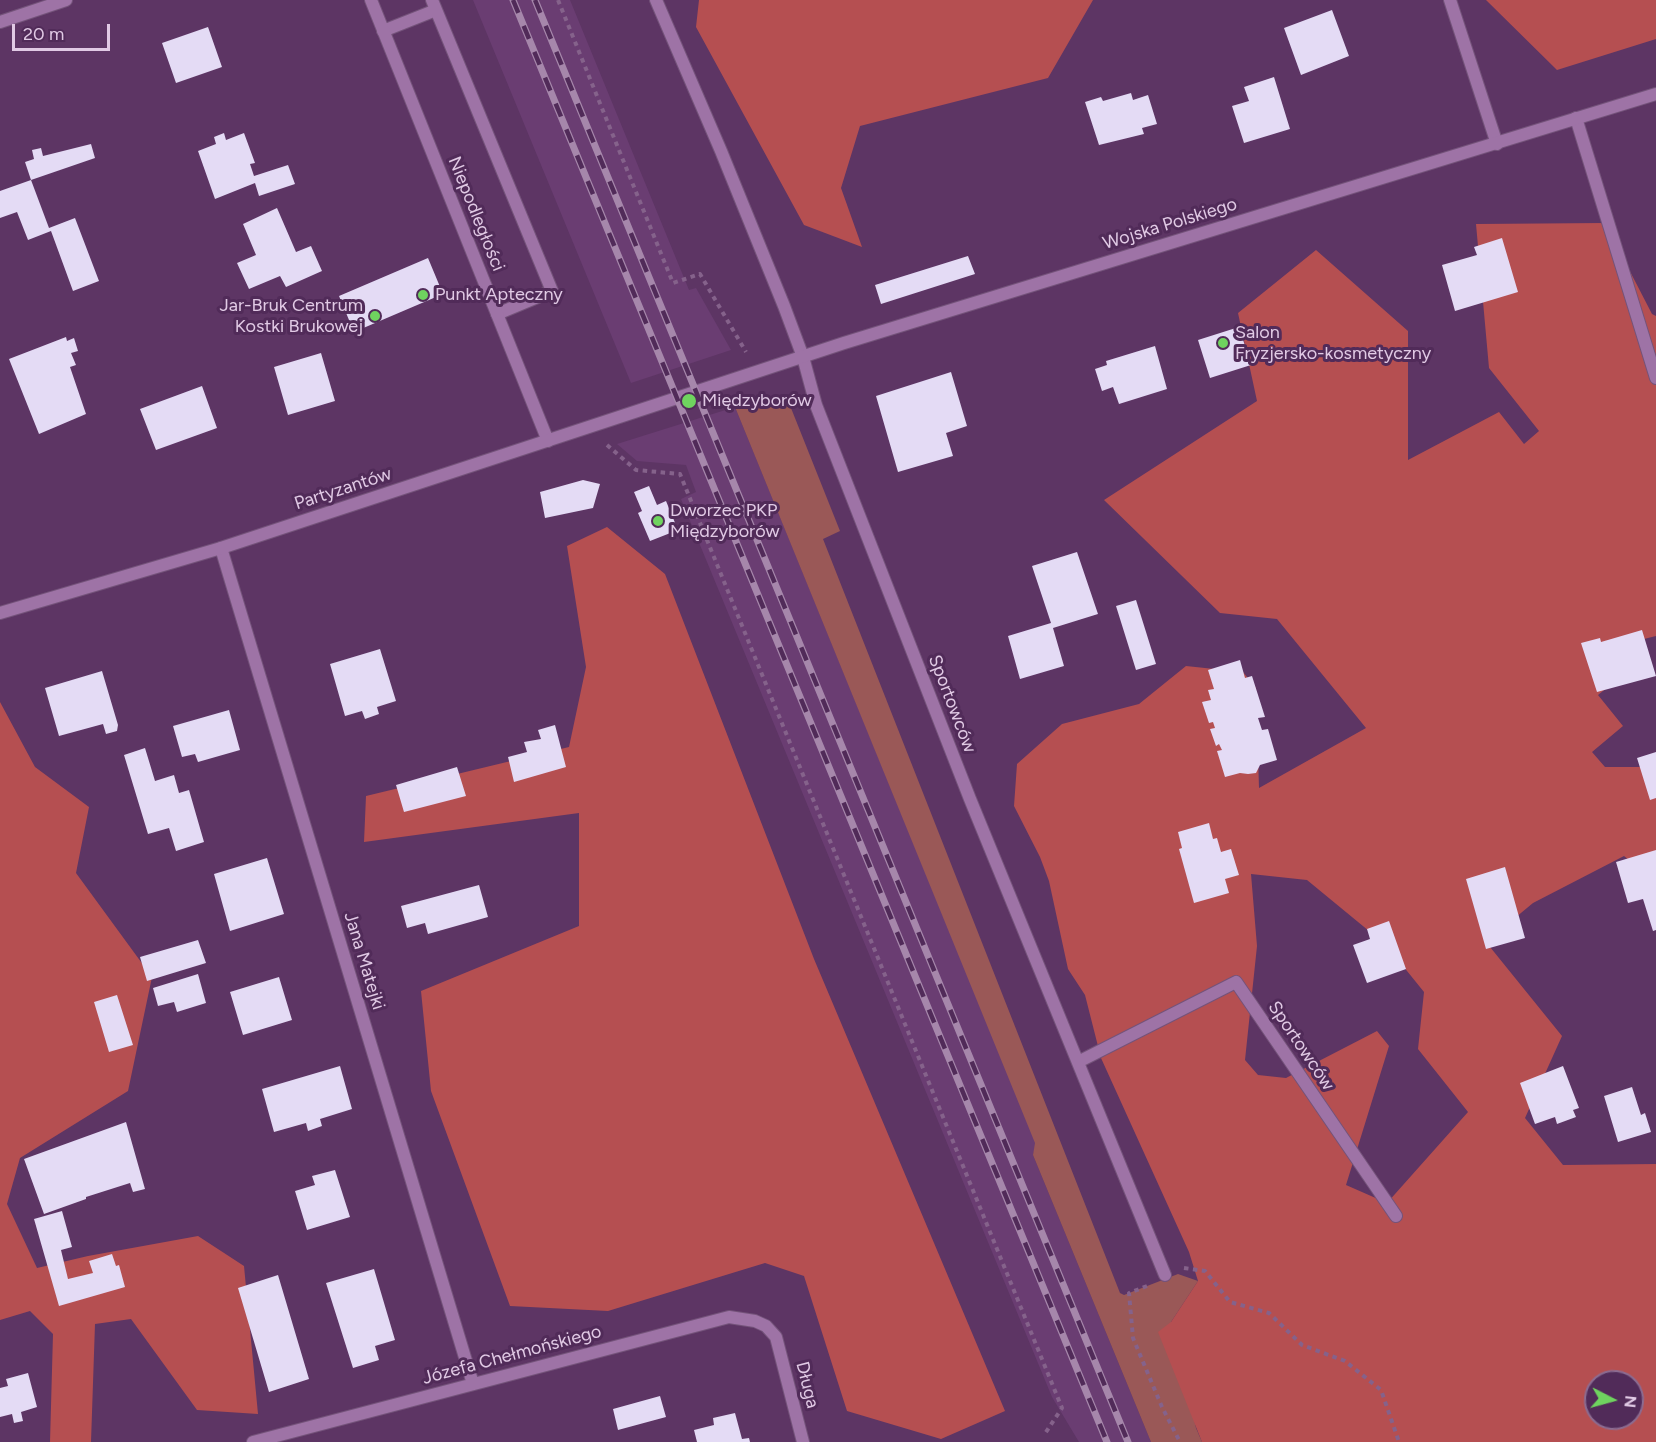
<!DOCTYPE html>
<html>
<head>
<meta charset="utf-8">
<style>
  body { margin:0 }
  #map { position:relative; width:1656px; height:1442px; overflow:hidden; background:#5d3564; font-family:Figtree,sans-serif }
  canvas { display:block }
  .north { position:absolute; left:1584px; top:1370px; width:60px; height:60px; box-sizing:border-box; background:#512b59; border:2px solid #8b6b91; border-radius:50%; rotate:96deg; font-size:16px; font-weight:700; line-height:24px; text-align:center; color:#e1cae5 }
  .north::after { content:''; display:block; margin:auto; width:21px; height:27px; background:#6fd35f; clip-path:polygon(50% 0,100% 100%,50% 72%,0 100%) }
  .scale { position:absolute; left:12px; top:24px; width:98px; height:27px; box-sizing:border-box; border:3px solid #e1cae5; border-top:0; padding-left:8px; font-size:18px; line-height:21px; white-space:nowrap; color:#e1cae5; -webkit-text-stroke:4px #512b59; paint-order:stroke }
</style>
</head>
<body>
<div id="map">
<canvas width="1656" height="1442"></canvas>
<div class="north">N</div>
<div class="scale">20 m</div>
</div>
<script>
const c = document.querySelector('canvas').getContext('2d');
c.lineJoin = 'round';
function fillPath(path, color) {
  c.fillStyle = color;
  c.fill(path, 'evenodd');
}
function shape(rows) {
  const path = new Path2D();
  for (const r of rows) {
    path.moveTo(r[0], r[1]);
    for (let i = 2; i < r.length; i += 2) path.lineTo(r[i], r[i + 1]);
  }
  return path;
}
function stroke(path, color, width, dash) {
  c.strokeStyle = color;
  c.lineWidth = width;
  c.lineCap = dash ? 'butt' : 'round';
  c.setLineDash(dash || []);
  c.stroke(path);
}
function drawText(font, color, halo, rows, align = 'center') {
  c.font = font + ' Figtree,sans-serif';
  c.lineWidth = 6;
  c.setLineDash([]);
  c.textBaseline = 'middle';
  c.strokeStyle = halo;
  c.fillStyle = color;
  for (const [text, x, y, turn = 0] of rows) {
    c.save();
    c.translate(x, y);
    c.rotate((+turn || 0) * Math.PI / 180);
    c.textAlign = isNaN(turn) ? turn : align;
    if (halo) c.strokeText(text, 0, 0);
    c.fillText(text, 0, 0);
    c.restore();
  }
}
fillPath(shape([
  [473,0,570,0,689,290,696,288,731,350,631,383],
  [735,407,1036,1143,1033,1155,1151,1442,1079,1442,1052,1397,681,499,696,492,686,465,637,461,617,444]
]), '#6a3d72');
fillPath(shape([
  [774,396,783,398,789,403,840,531,823,539,1120,1293,1124,1295,1178,1274,1198,1281,1171,1322,1196,1428,1202,1442,1151,1442,1033,1155,1035,1143,735,407]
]), '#9a5857');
fillPath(shape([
  [699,0,1093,0,1048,78,860,126,841,188,862,247,804,225,696,27],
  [1486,0,1656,0,1656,39,1557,70],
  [1605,223,1652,314,1656,316,1656,636,1632,642,1629,670,1598,695,1623,726,1592,752,1605,767,1656,767,1656,882,1624,856,1533,903,1486,942,1562,1036,1525,1118,1563,1165,1656,1164,1656,1442,1202,1442,1158,1332,1171,1322,1198,1281,1189,1252,1101,1058,1085,995,1068,969,1049,881,1040,857,1014,806,1017,764,1062,724,1139,704,1186,666,1243,672,1256,688,1259,788,1366,728,1277,619,1220,613,1104,500,1257,401,1238,313,1316,250,1408,331,1408,460,1499,412,1524,444,1539,431,1489,368,1476,224],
  [1251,874,1307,880,1386,945,1424,992,1418,1049,1468,1112,1387,1203,1346,1185,1389,1046,1377,1031,1286,1078,1258,1075,1245,1060,1257,946],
  [1596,1382,1632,1382,1632,1418,1596,1418],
  [607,527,665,574,814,959,1005,1411,941,1439,847,1411,804,1276,765,1263,608,1311,510,1306,431,1091,421,991,579,926,579,813,364,842,366,796,569,747,586,667,567,546],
  [0,702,35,767,89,807,76,873,152,977,128,1091,20,1158,7,1204,37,1268,88,1256,198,1236,244,1266,258,1414,197,1410,131,1319,95,1324,91,1442,50,1442,53,1334,30,1311,0,1320]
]), '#b54f51');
fillPath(shape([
  [1332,10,1349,56,1301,75,1284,28],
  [208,27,222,67,176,83,162,43],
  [1274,77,1290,129,1244,143,1232,106,1249,101,1244,87],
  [1131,93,1133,100,1148,95,1157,124,1142,128,1144,134,1099,145,1085,102,1101,97,1103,101],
  [224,133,226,140,244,133,255,163,250,164,254,176,288,165,295,184,259,196,255,183,215,199,198,151,216,144,214,137],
  [91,144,95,158,31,180,25,162,34,159,32,150,41,148,43,156],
  [31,180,49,228,75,218,99,281,73,291,51,231,28,240,17,212,0,218,0,191],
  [277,208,296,252,311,246,322,271,286,287,280,276,249,289,237,263,256,255,243,224],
  [1502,238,1518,292,1455,311,1442,265,1477,255,1474,247],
  [968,256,975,274,881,304,875,285],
  [428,258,443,294,354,332,339,296],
  [1239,327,1251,365,1210,378,1198,340],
  [66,337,67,341,74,338,78,351,71,353,76,365,70,367,86,414,39,434,9,359],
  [1155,346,1167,389,1119,404,1113,387,1102,391,1095,369,1107,365,1106,361],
  [321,353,335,401,288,415,274,367],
  [951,372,967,426,946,433,953,456,898,472,876,396],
  [202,386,217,428,156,450,140,409],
  [583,480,600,484,593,508,545,518,540,492],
  [649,486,657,505,666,501,678,530,650,541,638,513,642,511,634,492],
  [1077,552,1098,614,1053,628,1064,666,1020,679,1008,636,1051,623,1032,566],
  [1136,600,1156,664,1136,670,1116,606],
  [1642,630,1656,676,1597,692,1581,643,1600,638,1601,642],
  [380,649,396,701,377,707,379,714,365,719,362,711,345,716,330,664],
  [1240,660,1245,678,1252,676,1265,717,1258,718,1262,730,1268,729,1277,760,1260,765,1256,773,1248,774,1240,773,1225,777,1217,751,1222,750,1219,744,1216,746,1210,729,1215,728,1213,722,1209,723,1202,702,1211,700,1208,690,1214,689,1208,670],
  [102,671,118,725,117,731,106,734,103,724,59,736,45,688],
  [229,710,240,750,198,762,195,754,182,757,173,726],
  [555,725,566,767,514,782,508,757,527,752,524,742,541,739,538,730],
  [145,748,155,781,174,775,179,793,189,790,204,842,176,851,169,828,148,834,124,755],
  [1656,752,1656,798,1650,800,1637,758],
  [457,767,466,796,404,812,396,785],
  [1209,823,1213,839,1217,838,1221,852,1231,849,1239,875,1225,879,1229,893,1194,903,1179,849,1182,848,1178,832],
  [1656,850,1656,930,1653,931,1643,899,1628,903,1616,862],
  [267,858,284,914,230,931,214,874],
  [1505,867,1525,938,1486,949,1466,879],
  [479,885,488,917,428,934,425,923,407,928,401,906],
  [1389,921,1406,969,1367,983,1353,945,1370,939,1367,929],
  [198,940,206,963,147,981,140,957],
  [198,974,206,1003,177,1012,174,1002,158,1006,153,988],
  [279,977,292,1020,243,1035,230,992],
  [117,995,133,1045,109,1052,94,1002],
  [340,1066,352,1109,320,1119,322,1126,308,1131,306,1123,274,1132,262,1089],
  [1563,1066,1579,1108,1573,1110,1576,1117,1557,1124,1555,1117,1535,1124,1520,1083],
  [1632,1087,1641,1115,1645,1113,1651,1132,1618,1142,1604,1096],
  [126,1122,145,1189,133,1192,130,1183,86,1197,86,1199,44,1214,24,1159],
  [335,1170,350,1217,307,1230,295,1191,315,1185,312,1176],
  [62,1211,72,1247,61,1250,68,1279,93,1273,89,1261,112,1254,116,1266,119,1265,125,1287,59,1306,34,1219],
  [374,1269,395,1340,375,1346,379,1360,353,1368,326,1283],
  [278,1275,309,1379,269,1392,238,1288],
  [28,1373,37,1407,21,1412,23,1421,14,1423,12,1414,0,1417,0,1388,8,1386,6,1379],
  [660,1396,666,1417,618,1430,613,1409],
  [735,1413,742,1439,749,1438,750,1442,697,1442,694,1430,714,1425,713,1418]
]), '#e4dbf5');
const service = shape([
  [432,0,552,291,497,314],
  [383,31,436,10]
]);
const minor = shape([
  [371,0,548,441],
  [656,0,721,151,784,306,803,357,816,405,970,799,1165,1275],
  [1450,0,1497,144],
  [0,22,66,0],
  [1576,118,1656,378],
  [221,548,473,1384],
  [1078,1062,1236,982,1396,1216],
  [253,1442,729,1317,755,1321,766,1326,776,1337,803,1442]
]);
const tertiary = shape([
  [0,613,221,548,844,343,1656,94]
]);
stroke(service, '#74537a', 14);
stroke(minor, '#74537a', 14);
stroke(tertiary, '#74537a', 14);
stroke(shape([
  [558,0,673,283,700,274,746,352],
  [607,445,636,470,680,474,1062,1408,1044,1435],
  [1184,1268,1205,1271,1230,1302,1269,1313,1302,1345,1345,1361,1381,1390,1399,1442],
  [1147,1286,1129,1293,1133,1338,1162,1407,1180,1442]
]), '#85628b', 4, [4.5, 4.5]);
stroke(service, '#9e73a6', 12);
stroke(minor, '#9e73a6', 12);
stroke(tertiary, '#9e73a6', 12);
const rail = shape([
  [513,0,1107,1442],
  [535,0,1128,1442]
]);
stroke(rail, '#a687ab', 7);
stroke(rail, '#512b59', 4.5, [14]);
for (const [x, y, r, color] of [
  [423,295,6,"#6fd35f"],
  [375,316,6,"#6fd35f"],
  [1223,343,6,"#6fd35f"],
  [689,401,8,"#6fd35f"],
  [658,521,6,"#6fd35f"]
]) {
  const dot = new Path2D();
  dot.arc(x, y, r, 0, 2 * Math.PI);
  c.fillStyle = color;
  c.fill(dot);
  stroke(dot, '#512b59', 2);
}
drawText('18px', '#e1cae5', '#512b59', [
  ["Niepodległości",476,214,68],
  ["Wojska Polskiego",1170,224,-17],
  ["Partyzantów",343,489,-18],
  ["Sportowców",952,704,69],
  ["Jana Matejki",364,961,73],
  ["Sportowców",1301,1046,56],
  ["Józefa Chełmońskiego",512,1355,-15],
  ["Długa",807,1385,76]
]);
drawText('18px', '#e1cae5', '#512b59', [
  ["Punkt Apteczny",435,295],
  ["Jar-Bruk Centrum",363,306,"right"],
  ["Kostki Brukowej",363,327,"right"],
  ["Salon",1235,333],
  ["Fryzjersko-kosmetyczny",1235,354],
  ["Międzyborów",702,401],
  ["Dworzec PKP",670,511],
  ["Międzyborów",670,532]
], 'left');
</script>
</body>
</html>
